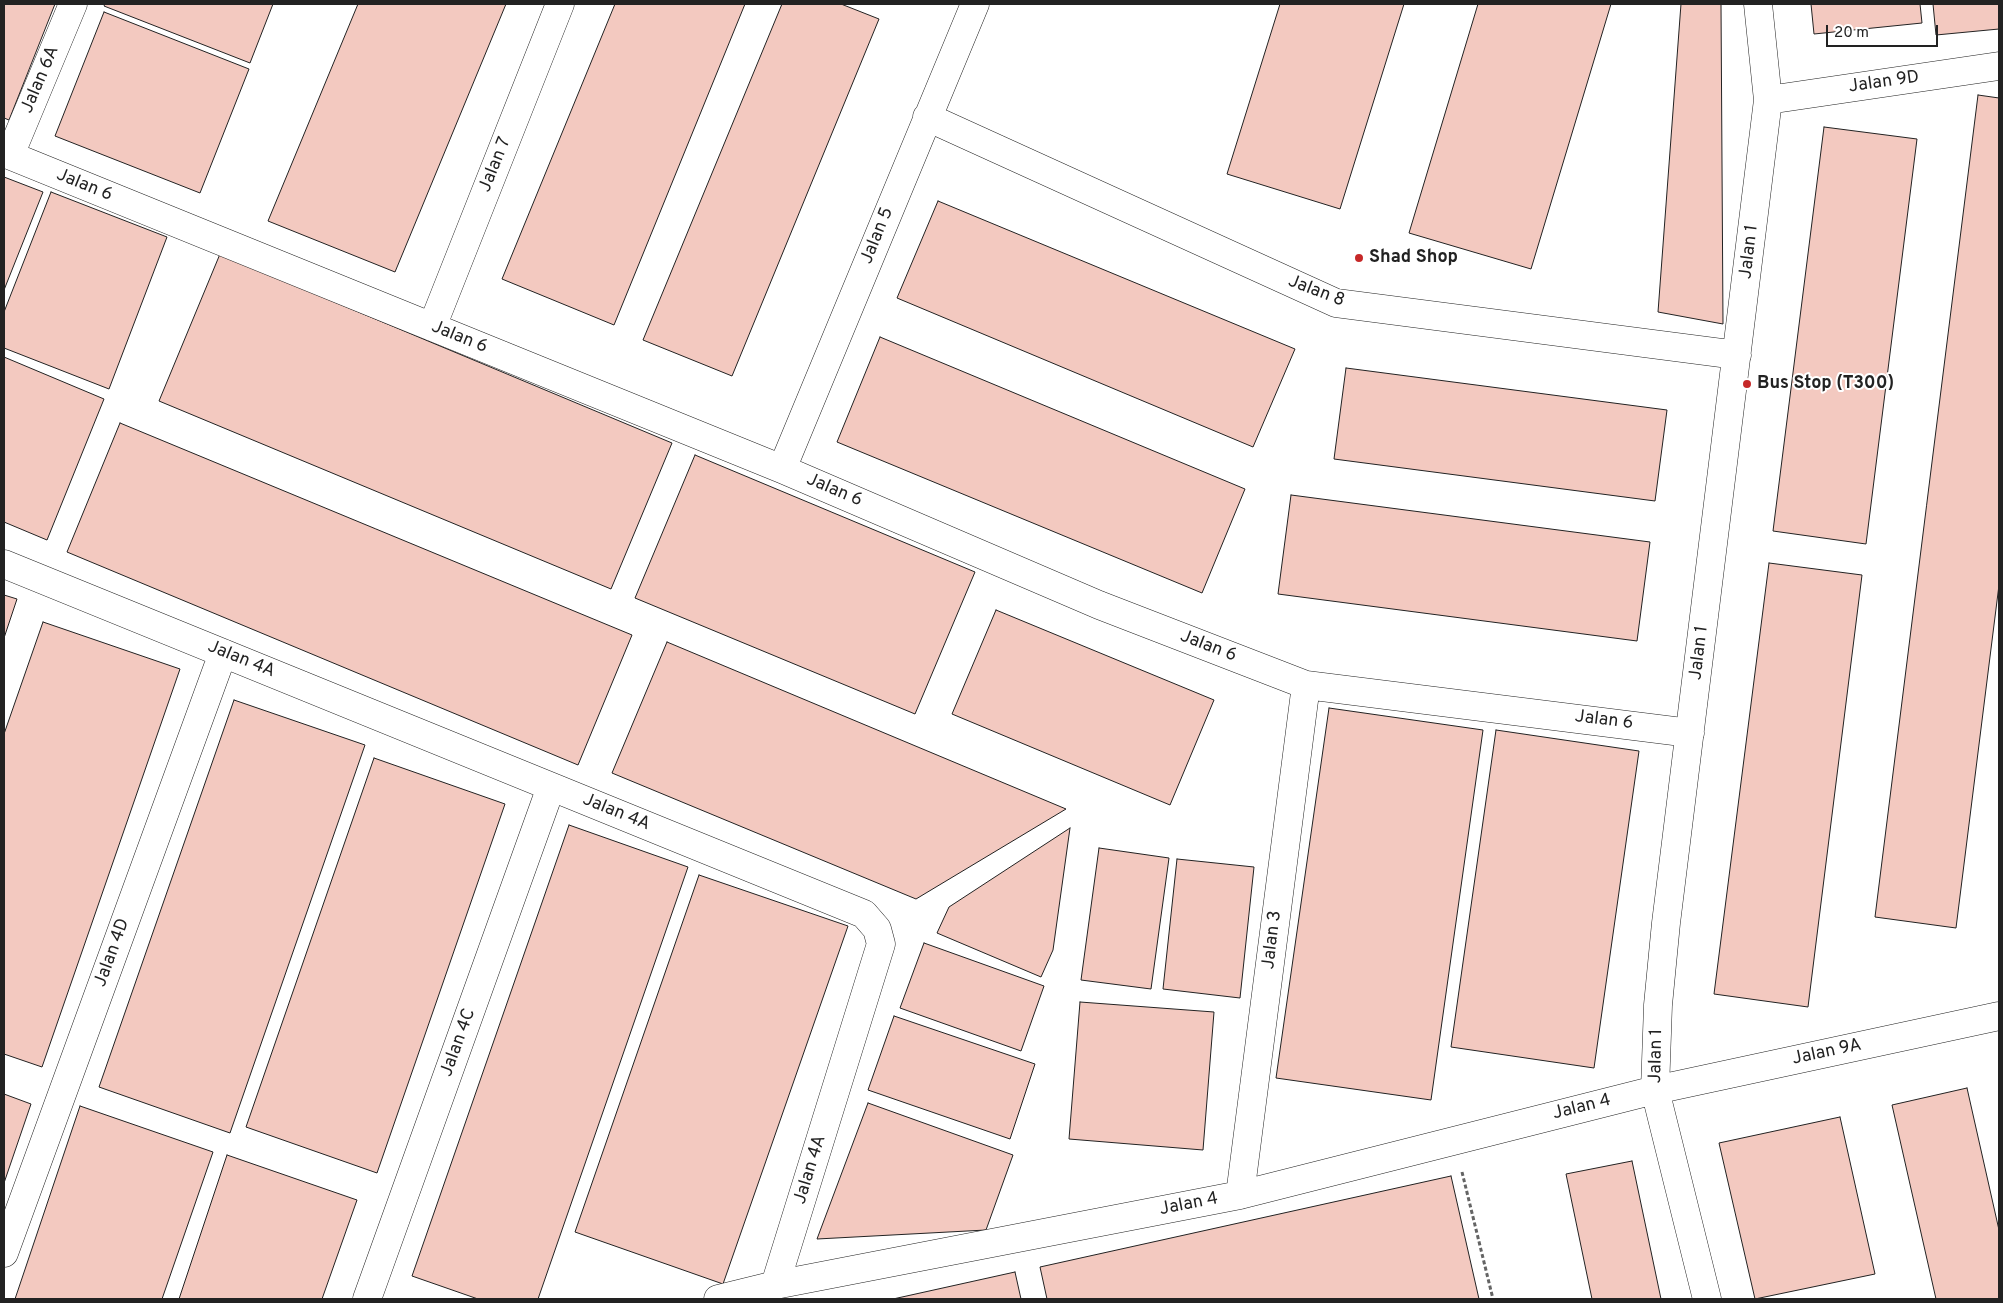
<!DOCTYPE html>
<html>
<head>
<meta charset="utf-8">
<style>
  body { margin:0 }
  #map { position:relative; width:2003px; height:1303px; overflow:hidden; background:#fff; font-family:Overpass,sans-serif }
  canvas { display:block }
  .frame { position:absolute; inset:0; border:5px solid #222; pointer-events:none }
  .scale { position:absolute; left:1826px; top:25px; width:112px; height:22px; box-sizing:border-box; border:2px solid #222; border-top:0; padding-left:6px; font-size:15px; line-height:18px; white-space:nowrap; color:#222; -webkit-text-stroke:4px #fff; paint-order:stroke }
</style>
</head>
<body>
<div id="map">
<canvas width="2003" height="1303"></canvas>
<div class="frame"></div>
<div class="scale">20 m</div>
</div>
<script>
const c = document.querySelector('canvas').getContext('2d');
c.lineJoin = 'round';
function fillPath(path, color) {
  c.fillStyle = color;
  c.fill(path, 'evenodd');
}
function shape(rows) {
  const path = new Path2D();
  for (const r of rows) {
    path.moveTo(r[0], r[1]);
    for (let i = 2; i < r.length; i += 2) path.lineTo(r[i], r[i + 1]);
  }
  return path;
}
function stroke(path, color, width, dash) {
  c.strokeStyle = color;
  c.lineWidth = width;
  c.lineCap = dash ? 'butt' : 'round';
  c.setLineDash(dash || []);
  c.stroke(path);
}
function drawText(font, color, halo, rows, align = 'center') {
  c.font = font + ' Overpass,sans-serif';
  c.lineWidth = 4;
  c.setLineDash([]);
  c.textBaseline = 'middle';
  c.strokeStyle = halo;
  c.fillStyle = color;
  for (const [text, x, y, turn = 0] of rows) {
    c.save();
    c.translate(x, y);
    c.rotate((+turn || 0) * Math.PI / 180);
    c.textAlign = isNaN(turn) ? turn : align;
    if (halo) c.strokeText(text, 0, 0);
    c.fillText(text, 0, 0);
    c.restore();
  }
}
const building = shape([
  [4,4,55,4,9,120,4,118,4,4],
  [105,4,273,4,250,63,104,6,105,4],
  [358,4,506,4,395,272,268,221,358,4],
  [615,4,745,4,614,325,502,279,615,4],
  [782,4,841,4,879,19,732,376,643,340,782,4],
  [1280,4,1404,4,1340,209,1227,174,1280,4],
  [1478,4,1611,4,1531,269,1409,233,1478,4],
  [1681,4,1721,4,1723,324,1658,312,1681,4],
  [1811,4,1920,4,1922,23,1814,34,1811,4],
  [1933,4,1999,4,1999,29,1936,35,1933,4],
  [104,12,249,69,200,193,55,136,104,12],
  [1978,95,1999,98,1999,585,1956,928,1875,917,1978,95],
  [1824,127,1917,139,1866,544,1773,531,1824,127],
  [4,177,43,192,4,290,4,177],
  [51,192,167,237,109,389,4,348,4,312,51,192],
  [938,201,1295,349,1253,447,897,298,938,201],
  [220,254,672,443,611,589,159,401,220,254],
  [880,337,1245,489,1202,593,837,442,880,337],
  [4,357,104,399,47,540,4,522,4,357],
  [1346,368,1667,410,1655,501,1334,459,1346,368],
  [120,423,632,635,578,765,67,552,120,423],
  [695,455,975,572,915,714,635,598,695,455],
  [1291,495,1650,542,1637,641,1278,594,1291,495],
  [1769,563,1862,575,1808,1007,1714,994,1769,563],
  [4,595,17,599,4,638,4,595],
  [996,610,1214,700,1170,805,952,714,996,610],
  [43,622,180,669,42,1067,4,1054,4,734,43,622],
  [667,642,1066,809,916,899,612,773,667,642],
  [234,700,365,745,230,1133,99,1087,234,700],
  [1329,708,1483,730,1431,1100,1276,1078,1329,708],
  [1496,730,1639,751,1594,1068,1451,1047,1496,730],
  [374,758,505,804,377,1173,246,1127,374,758],
  [569,825,688,867,538,1299,478,1299,412,1276,569,825],
  [1070,828,1053,950,1041,977,937,933,949,907,1070,828],
  [1099,848,1169,858,1151,989,1081,980,1099,848],
  [1177,859,1254,867,1240,998,1163,989,1177,859],
  [699,875,848,926,723,1284,575,1232,699,875],
  [924,943,1044,986,1021,1051,900,1008,924,943],
  [1080,1002,1214,1012,1203,1150,1069,1139,1080,1002],
  [894,1016,1035,1064,1010,1139,868,1090,894,1016],
  [1967,1088,1999,1230,1999,1299,1936,1299,1892,1105,1967,1088],
  [4,1094,31,1104,4,1183,4,1094],
  [868,1103,1013,1155,986,1230,817,1239,868,1103],
  [80,1106,213,1152,162,1299,15,1299,80,1106],
  [1840,1117,1875,1274,1755,1299,1719,1143,1840,1117],
  [227,1155,357,1200,322,1299,179,1299,227,1155],
  [1632,1161,1661,1299,1592,1299,1566,1174,1632,1161],
  [1451,1176,1479,1299,1047,1299,1040,1267,1451,1176],
  [1015,1272,1021,1299,893,1299,1015,1272]
]);
fillPath(building, '#f3c9c0');
stroke(building, '#222', 1);
const street = shape([
  [1768,100,1999,66],
  [927,117,1336,303,1737,355],
  [4,153,782,469,1099,605,1306,685,1690,733],
  [10,155,73,4],
  [432,327,560,4],
  [782,469,975,4],
  [4,564,864,914,877,929,881,944,775,1285],
  [1240,1195,1306,685],
  [4,1253,223,653],
  [367,1299,551,787],
  [718,1299,775,1285,1240,1195,1655,1090,1999,1016],
  [1707,1299,1655,1090,1658,1005,1666,923,1768,100,1758,4]
]);
stroke(street, '#222', 29);
stroke(shape([
  [1462,1172,1493,1299]
]), '#646464', 3, [4, 2.5]);
stroke(street, '#fff', 28);
for (const [x, y, r, color] of [
  [1359,258,5,"#c62828"],
  [1747,384,5,"#c62828"]
]) {
  const dot = new Path2D();
  dot.arc(x, y, r, 0, 2 * Math.PI);
  c.fillStyle = color;
  c.fill(dot);
  stroke(dot, '#fff', 2);
}
drawText('18px', '#222', '#fff', [
  ["Jalan 6A",41,80,-67],
  ["Jalan 9D",1884,83,-8],
  ["Jalan 7",496,165,-68],
  ["Jalan 6",84,186,22],
  ["Jalan 5",878,236,-68],
  ["Jalan 1",1750,252,-83],
  ["Jalan 8",1316,292,21],
  ["Jalan 6",459,338,22],
  ["Jalan 6",834,491,23],
  ["Jalan 6",1208,647,21],
  ["Jalan 1",1700,653,-83],
  ["Jalan 4A",241,660,22],
  ["Jalan 6",1604,721,7],
  ["Jalan 4A",616,813,22],
  ["Jalan 3",1273,940,-83],
  ["Jalan 4D",113,953,-70],
  ["Jalan 4C",459,1043,-70],
  ["Jalan 9A",1827,1053,-12],
  ["Jalan 1",1657,1056,-89],
  ["Jalan 4",1582,1108,-14],
  ["Jalan 4A",811,1170,-73],
  ["Jalan 4",1189,1205,-11]
]);
drawText('bold 18px', '#222', '#fff', [
  ["Shad Shop",1369,258],
  ["Bus Stop (T300)",1757,384]
], 'left');
</script>
</body>
</html>
